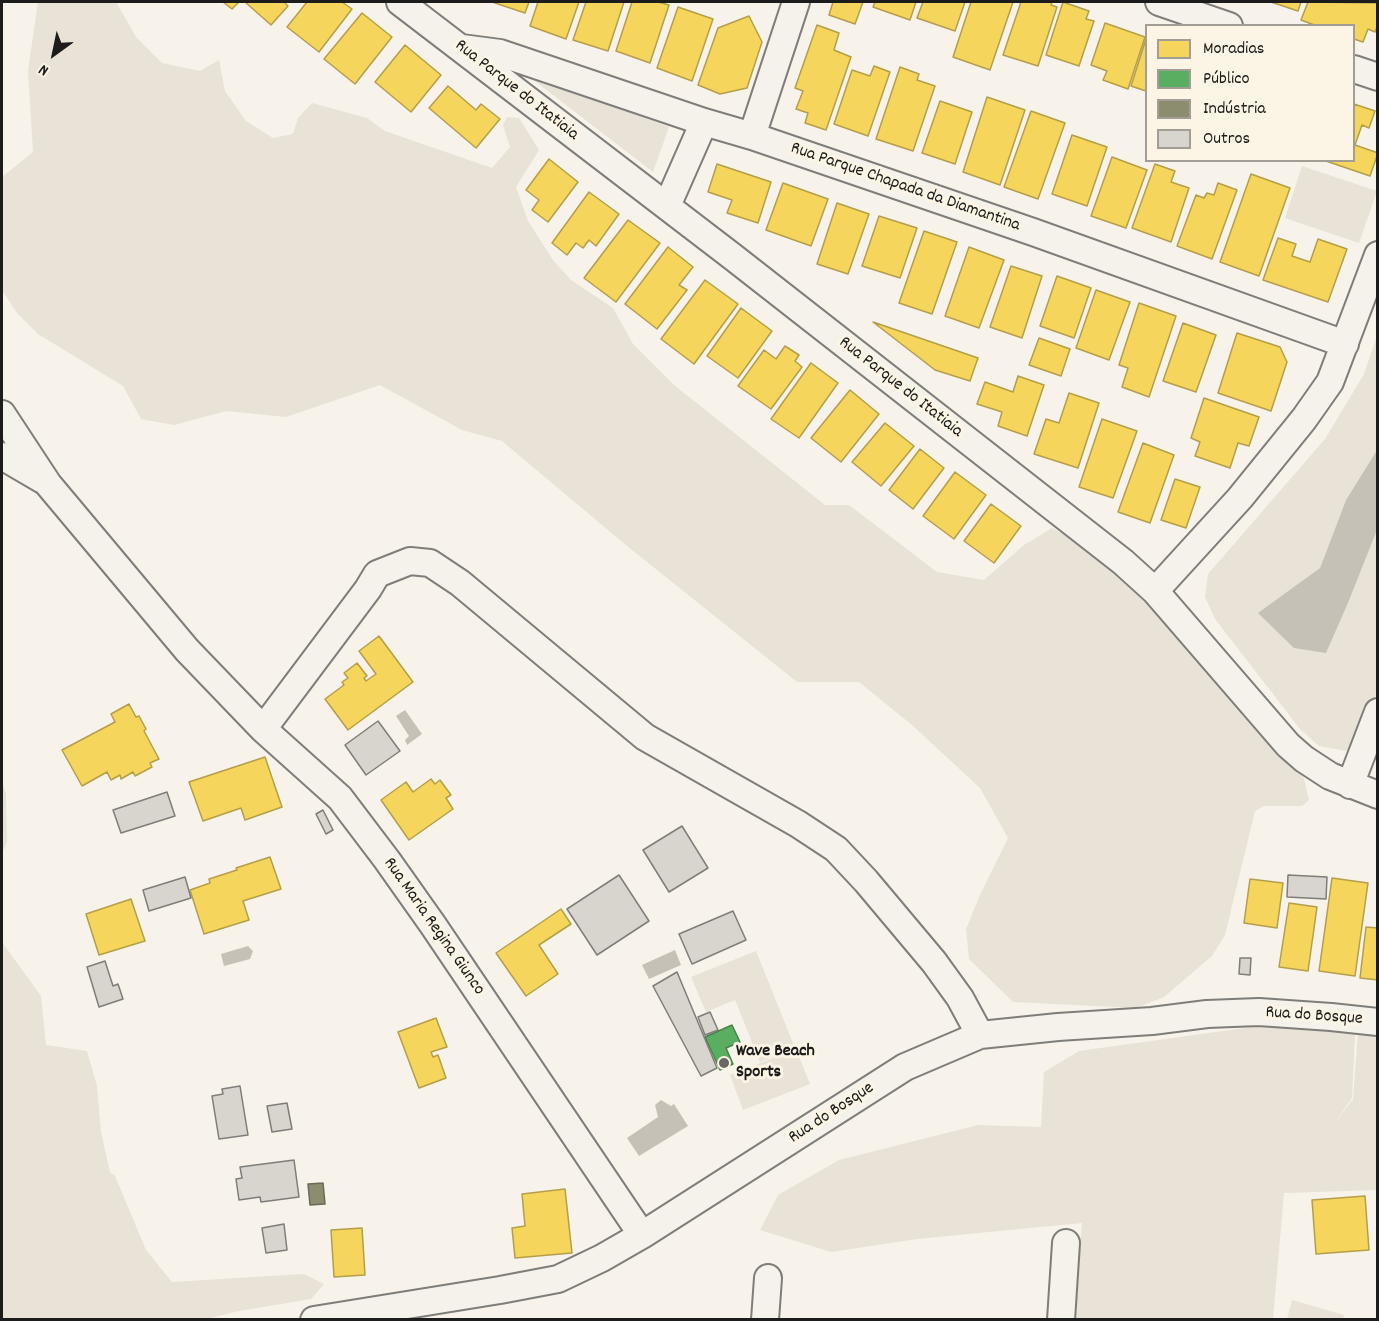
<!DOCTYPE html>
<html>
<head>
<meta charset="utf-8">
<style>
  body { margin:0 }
  #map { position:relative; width:1379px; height:1321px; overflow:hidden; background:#f7f3ea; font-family:Dekko,sans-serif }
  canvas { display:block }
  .frame { position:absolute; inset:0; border:3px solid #1c1c1c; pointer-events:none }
  .legend { position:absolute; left:1145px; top:24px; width:210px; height:138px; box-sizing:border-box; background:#fcf5e5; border:2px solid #a29e95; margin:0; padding:8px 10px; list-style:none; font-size:18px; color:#1c1c1c }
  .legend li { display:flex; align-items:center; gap:12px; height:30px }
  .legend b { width:30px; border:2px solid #a29e95 }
  .north { position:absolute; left:24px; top:24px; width:60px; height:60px; -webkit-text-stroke:4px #fcf5e5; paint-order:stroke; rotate:213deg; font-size:16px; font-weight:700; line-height:24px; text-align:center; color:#1c1c1c }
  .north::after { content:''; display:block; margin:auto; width:21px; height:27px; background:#1c1c1c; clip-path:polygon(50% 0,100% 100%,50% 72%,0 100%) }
</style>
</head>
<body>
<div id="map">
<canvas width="1379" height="1321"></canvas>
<div class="frame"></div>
<ul class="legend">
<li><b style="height:16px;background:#f6d55c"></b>Moradias</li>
<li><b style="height:16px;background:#5aae61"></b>Público</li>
<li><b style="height:16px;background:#8c8c6e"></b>Indústria</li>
<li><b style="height:16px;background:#d8d5cf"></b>Outros</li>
</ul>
<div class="north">N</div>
</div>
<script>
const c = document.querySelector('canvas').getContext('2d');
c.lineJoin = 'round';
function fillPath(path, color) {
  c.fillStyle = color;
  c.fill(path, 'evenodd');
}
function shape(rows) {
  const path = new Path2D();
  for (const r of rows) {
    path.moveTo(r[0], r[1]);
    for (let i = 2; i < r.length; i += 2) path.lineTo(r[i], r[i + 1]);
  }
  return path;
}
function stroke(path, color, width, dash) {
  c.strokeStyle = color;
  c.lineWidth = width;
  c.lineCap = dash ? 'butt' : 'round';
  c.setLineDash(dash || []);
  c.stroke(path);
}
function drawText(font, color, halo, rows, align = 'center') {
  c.font = font + ' Dekko,sans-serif';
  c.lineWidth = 6;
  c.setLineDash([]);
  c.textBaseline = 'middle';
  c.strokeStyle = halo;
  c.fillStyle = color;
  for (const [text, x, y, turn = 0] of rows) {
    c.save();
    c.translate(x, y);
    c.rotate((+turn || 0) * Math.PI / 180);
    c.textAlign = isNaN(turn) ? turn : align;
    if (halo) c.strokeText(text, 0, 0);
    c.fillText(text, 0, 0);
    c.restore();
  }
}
fillPath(shape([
  [38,2,116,2,136,37,162,63,200,71,219,60,225,91,246,121,273,138,293,134,298,118,312,103,367,118,385,131,492,168,510,147,503,125,507,117,519,118,539,150,516,187,528,221,553,260,571,280,613,308,633,344,674,385,825,505,849,505,937,572,984,580,1024,545,1052,528,1081,544,1156,606,1268,728,1304,779,1309,800,1302,806,1264,806,1255,811,1225,935,1212,956,1164,997,1136,1008,1013,1002,969,959,966,929,980,895,1008,838,980,788,912,725,859,682,797,682,627,546,502,441,462,430,380,385,286,417,226,411,174,425,141,419,123,386,38,334,17,313,2,290,2,177,33,152,28,71],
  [527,75,669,127,653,172],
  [1302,166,1377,191,1359,243,1285,218],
  [1377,336,1377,450,1346,500,1320,568,1259,613,1326,652,1348,603,1377,530,1377,690,1365,732,1346,751,1319,746,1300,729,1215,619,1205,597,1208,574,1325,439,1364,374],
  [2,780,6,794,7,842,2,853],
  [2,942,41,996,46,1045,87,1051,97,1086,101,1132,110,1172,115,1176,146,1250,172,1282,304,1274,324,1284,311,1299,239,1311,206,1319,2,1319],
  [756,951,795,1048,760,1062,735,1000,706,1012,691,977],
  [1273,1024,1355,1034,1352,1098,1331,1128,1353,1099,1358,1033,1377,1035,1377,1190,1284,1193,1273,1319,1075,1319,1082,1223,917,1239,831,1252,760,1230,778,1195,839,1160,978,1125,1041,1127,1044,1072,1079,1051],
  [796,1049,810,1084,743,1110,730,1075],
  [1292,1300,1344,1315,1343,1319,1287,1319]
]), '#e8e2d7');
fillPath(shape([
  [1377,450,1377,530,1348,603,1326,653,1294,648,1258,613,1320,568,1346,500],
  [405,710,422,734,407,745,405,740,409,736,396,716],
  [248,946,253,951,250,959,224,966,221,954],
  [675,950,681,965,649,979,642,965],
  [661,1100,671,1106,674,1104,688,1126,639,1156,627,1138,658,1117,655,1105]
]), '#c5c1b7');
const homes = shape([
  [223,2,239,2,232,9,223,2],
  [245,2,284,2,288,6,271,25,245,2],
  [307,2,342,2,352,9,319,52,287,27,307,2],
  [492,2,529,2,525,13,492,2],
  [538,2,579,2,566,39,530,26,538,2],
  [586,2,624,2,608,51,573,40,586,2],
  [632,2,658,2,669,5,650,63,616,51,632,2],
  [833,2,863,2,855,24,829,15,833,2],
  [875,2,916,2,910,20,873,7,875,2],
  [923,2,965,2,955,31,917,18,923,2],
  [971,2,1013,2,990,70,953,57,971,2],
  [1021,2,1052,2,1051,5,1057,7,1038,66,1003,55,1021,2],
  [1063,2,1089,11,1086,19,1094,21,1079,66,1046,55,1063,2],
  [1271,2,1301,2,1298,11,1271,2],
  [1308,2,1378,3,1378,24,1375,32,1368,29,1363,42,1354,39,1354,26,1317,26,1301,20,1308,2],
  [678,7,713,19,692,81,657,68,678,7],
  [362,13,392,37,355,84,324,59,362,13],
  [749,16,762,42,747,88,720,94,698,85,718,28,749,16],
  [1105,23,1145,37,1128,89,1103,80,1107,71,1091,65,1105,23],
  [817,25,839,33,834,50,851,57,826,130,805,123,808,113,796,109,803,91,795,88,817,25],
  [1146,39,1146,91,1131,86,1146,39],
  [405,45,441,75,411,112,375,82,405,45],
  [874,66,890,72,868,136,834,124,852,70,870,76,874,66],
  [900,67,919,74,917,80,935,86,913,151,876,139,900,67],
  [448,86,476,110,481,104,500,119,476,148,429,108,448,86],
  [987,97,1025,110,1000,185,963,172,987,97],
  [940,101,972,112,955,164,922,153,940,101],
  [1354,104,1375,111,1369,128,1362,125,1355,145,1378,153,1370,176,1323,160,1354,160,1354,104],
  [1031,111,1065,123,1038,199,1004,187,1031,111],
  [1072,135,1107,147,1087,206,1052,194,1072,135],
  [1112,157,1147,170,1126,228,1091,216,1112,157],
  [549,159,578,182,548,222,532,210,539,200,526,190,549,159],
  [717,164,771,182,758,223,727,213,732,200,708,192,717,164],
  [1155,164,1175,171,1171,182,1189,188,1171,242,1132,228,1155,164],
  [1251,174,1290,188,1259,276,1220,262,1251,174],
  [783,183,828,199,811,246,766,230,783,183],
  [1218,183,1237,190,1212,259,1177,246,1196,195,1204,198,1207,193,1214,195,1218,183],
  [589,192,619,214,596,246,589,240,583,248,576,243,567,255,552,243,589,192],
  [837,203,869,214,848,274,817,264,837,203],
  [879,216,917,228,900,278,862,266,879,216],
  [628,220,660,243,616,302,584,278,628,220],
  [924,231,957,242,932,314,899,303,924,231],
  [1278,238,1296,244,1292,256,1310,262,1318,239,1347,249,1328,302,1263,280,1278,238],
  [668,247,693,267,679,285,687,290,657,329,625,304,668,247],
  [969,247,1004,260,979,328,945,316,969,247],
  [1011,266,1042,276,1022,338,990,327,1011,266],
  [1057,276,1091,288,1074,338,1040,326,1057,276],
  [705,280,738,304,694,364,661,339,705,280],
  [1096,290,1130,302,1109,360,1076,348,1096,290],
  [1139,303,1176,316,1149,397,1122,387,1128,368,1119,365,1139,303],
  [741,308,772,331,738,378,707,356,741,308],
  [873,322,978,358,970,381,935,370,873,322],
  [1183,323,1216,335,1196,392,1163,381,1183,323],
  [1237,333,1280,347,1287,362,1271,411,1218,393,1237,333],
  [1039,338,1070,349,1061,376,1029,365,1039,338],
  [785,346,799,355,795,361,802,367,771,409,738,386,764,350,776,359,785,346],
  [811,363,838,383,799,438,771,419,811,363],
  [1018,376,1044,385,1027,436,998,426,1002,412,977,404,985,382,1013,392,1018,376],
  [850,390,879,414,841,462,811,438,850,390],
  [1069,393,1099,403,1078,468,1034,454,1046,419,1059,423,1069,393],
  [1204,398,1259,417,1249,446,1238,443,1230,468,1195,456,1200,442,1191,438,1204,398],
  [1102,419,1137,431,1113,498,1079,487,1102,419],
  [885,423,914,446,881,486,852,462,885,423],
  [1143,443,1174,455,1150,523,1118,512,1143,443],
  [920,449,944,468,913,509,889,490,920,449],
  [955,472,986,495,954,539,923,516,955,472],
  [1175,479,1200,487,1186,528,1161,520,1175,479],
  [991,504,1021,526,994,563,964,541,991,504],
  [379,636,413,682,348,730,325,699,344,685,342,682,348,678,344,673,357,663,367,676,364,678,366,681,376,674,359,651,379,636],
  [129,704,136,717,139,716,146,729,144,731,159,759,150,763,152,767,135,776,133,772,121,779,120,775,111,780,107,772,82,786,62,750,115,722,111,714,129,704],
  [265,757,282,807,245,820,241,808,203,821,189,782,265,757],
  [431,779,435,784,440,780,451,795,446,798,453,809,409,840,381,800,406,782,413,792,431,779],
  [270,857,281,889,243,901,249,920,204,934,190,890,210,883,209,879,237,870,236,868,270,857],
  [1332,878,1368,883,1355,976,1319,971,1332,878],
  [1250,879,1283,883,1277,928,1244,923,1250,879],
  [131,899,145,941,99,955,86,914,131,899],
  [1289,903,1317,907,1308,971,1279,967,1289,903],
  [561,909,571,924,539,945,558,974,526,996,496,953,561,909],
  [1366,927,1378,928,1378,980,1360,978,1366,927],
  [436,1018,447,1047,431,1052,433,1057,438,1055,446,1078,419,1088,398,1032,436,1018],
  [565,1189,572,1253,515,1258,512,1228,525,1226,522,1194,565,1189],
  [1365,1196,1369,1250,1316,1254,1312,1200,1365,1196],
  [362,1228,365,1275,334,1277,331,1230,362,1228]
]);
fillPath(homes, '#f6d55c');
stroke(homes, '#b59e49', 1.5);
const public = shape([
  [732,1025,740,1042,726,1048,733,1064,720,1070,705,1037,732,1025]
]);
fillPath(public, '#5aae61');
stroke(public, '#47824c', 1.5);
const industry = shape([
  [323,1183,325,1204,310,1205,308,1184,323,1183]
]);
fillPath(industry, '#8c8c6e');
stroke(industry, '#6a6a55', 1.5);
const building = shape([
  [378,721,400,751,366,775,345,745,378,721],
  [167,792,175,816,121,833,113,810,167,792],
  [323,810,333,830,326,834,316,814,323,810],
  [682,826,708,868,669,892,643,850,682,826],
  [619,875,649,921,597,955,567,909,619,875],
  [1288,875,1327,877,1326,899,1287,897,1288,875],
  [185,877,191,898,149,911,143,890,185,877],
  [733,911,746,940,692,964,679,934,733,911],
  [1240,958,1251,958,1250,975,1239,974,1240,958],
  [105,961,113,986,118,984,123,999,99,1007,87,967,105,961],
  [677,972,717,1068,701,1076,653,986,677,972],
  [710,1012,718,1030,705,1035,698,1017,710,1012],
  [240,1086,248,1135,219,1139,212,1096,223,1094,222,1089,240,1086],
  [287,1103,292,1129,272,1132,267,1106,287,1103],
  [294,1160,299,1197,261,1202,260,1197,239,1200,236,1179,242,1178,240,1167,294,1160],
  [284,1224,287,1250,266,1253,262,1228,284,1224]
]);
fillPath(building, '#d8d5cf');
stroke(building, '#7f7d79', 1.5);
const minor = shape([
  [400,2,733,257,1123,562,1155,591,1288,745,1304,759,1330,776,1378,795],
  [1159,2,1229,26],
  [462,48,500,53,704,122,752,136,1033,232,1345,344],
  [1354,69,1378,77],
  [752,136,796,2],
  [667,206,704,122],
  [2,414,48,484,187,650,263,729,340,798,387,860,433,925,642,1235],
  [2,456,43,480],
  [1155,591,1240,498,1304,419,1330,382,1378,255],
  [263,729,368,589,377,574,410,561,430,563,460,583,645,737,798,824,836,849,866,881,934,962,960,998,980,1035],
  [1350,785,1378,712],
  [314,1320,500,1290,558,1279,602,1258,642,1235,905,1067,980,1035,1058,1027,1152,1021,1207,1014,1259,1012,1331,1017,1378,1022],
  [765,1320,768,1278],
  [1061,1320,1066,1243]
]);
stroke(minor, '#7f7d79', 30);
stroke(minor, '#f5f2ec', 26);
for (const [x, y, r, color] of [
  [724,1063,6,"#696764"]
]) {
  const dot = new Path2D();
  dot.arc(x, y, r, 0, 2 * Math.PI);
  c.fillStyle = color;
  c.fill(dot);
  stroke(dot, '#fcf5e5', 2);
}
drawText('18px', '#1c1c1c', '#fcf5e5', [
  ["Rua Parque do Itatiaia",516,91,38],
  ["Rua Parque Chapada da Diamantina",905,188,19],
  ["Rua Parque do Itatiaia",900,388,38],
  ["Rua Maria Regina Giunco",433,927,55],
  ["Rua do Bosque",1314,1017,4],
  ["Rua do Bosque",832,1114,-33]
]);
drawText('bold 18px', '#1c1c1c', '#fcf5e5', [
  ["Wave Beach",736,1053],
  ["Sports",736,1074]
], 'left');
</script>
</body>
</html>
